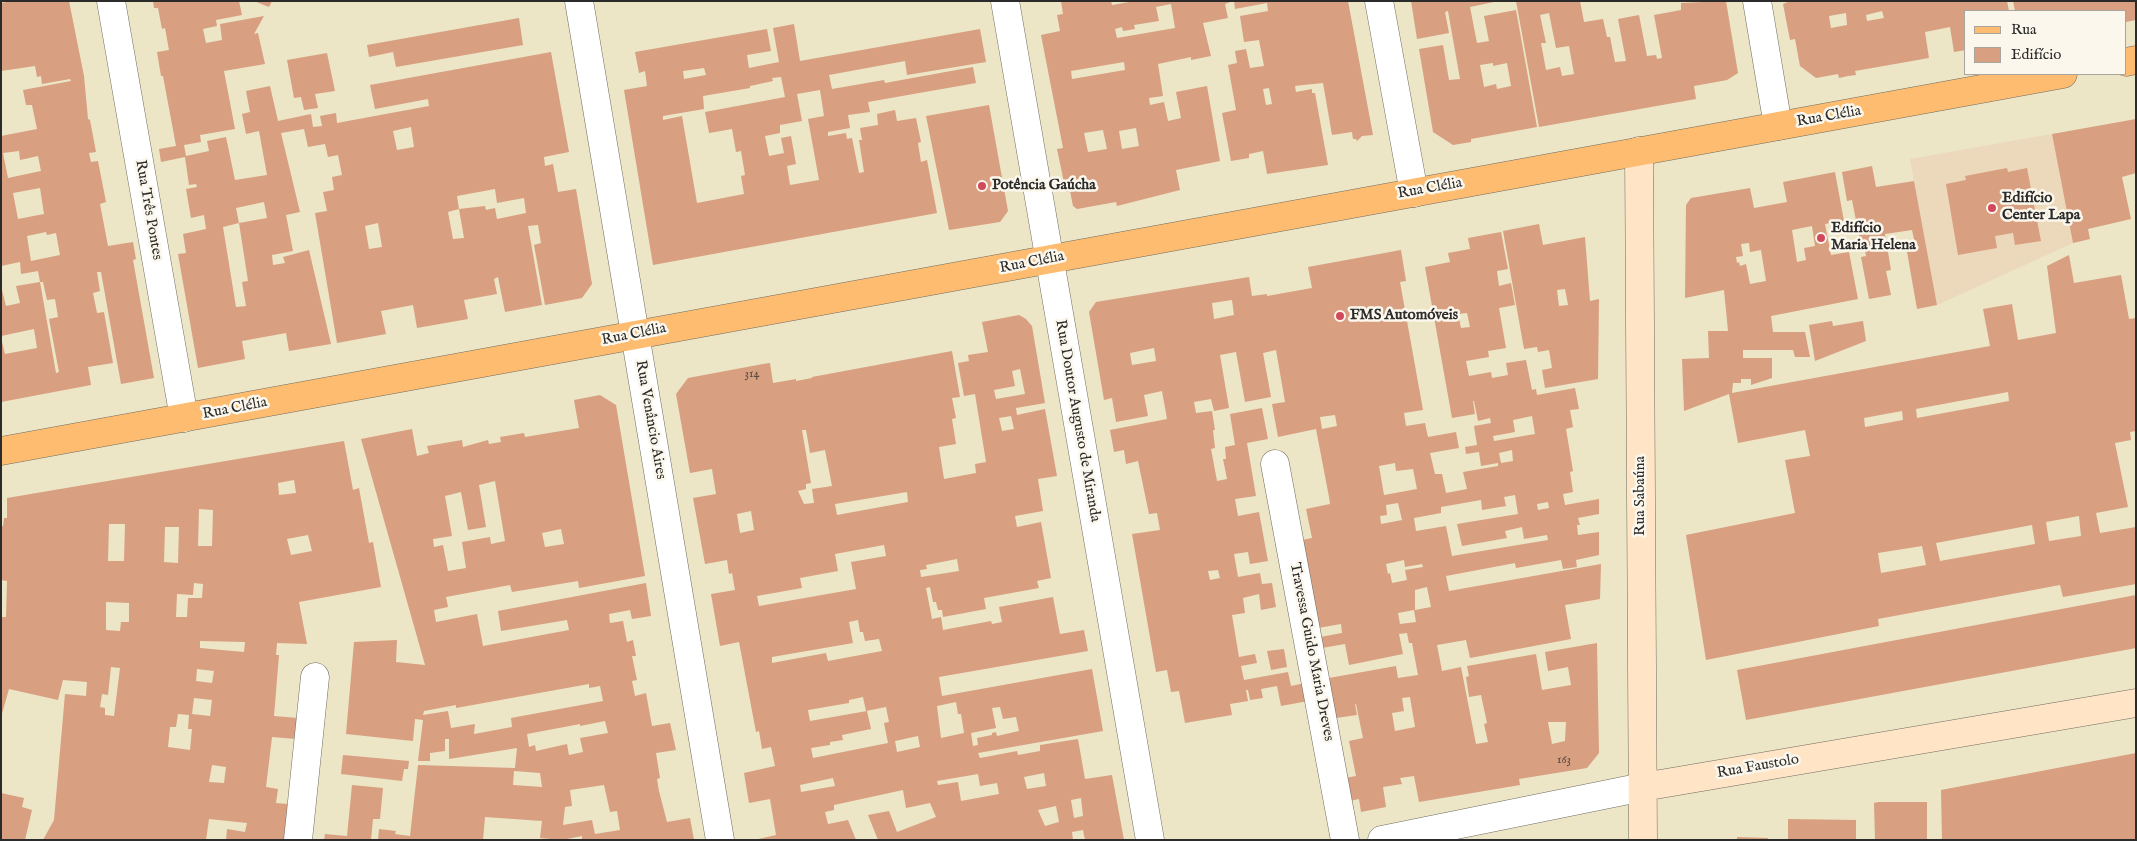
<!DOCTYPE html>
<html>
<head>
<meta charset="utf-8">
<style>
  body { margin:0 }
  #map { position:relative; width:2137px; height:841px; overflow:hidden; background:#ece5c6; font-family:"IM FELL English",serif }
  canvas { display:block }
  .frame { position:absolute; inset:0; border:2px solid #2b2b2b; pointer-events:none }
  .legend { position:absolute; left:1964px; top:10px; width:162px; height:65px; box-sizing:border-box; background:#fbf7ec; border:1px solid #a8a59f; margin:0; padding:6px 9px; list-style:none; font-size:15px; color:#2b2b2b }
  .legend li { display:flex; align-items:center; gap:10px; height:25px }
  .legend b { width:25px; border:1px solid #a8a59f }
</style>
</head>
<body>
<div id="map">
<canvas width="2137" height="841"></canvas>
<div class="frame"></div>
<ul class="legend">
<li><b style="height:6px;background:#febc70"></b>Rua</li>
<li><b style="height:14px;background:#d89f81"></b>Edifício</li>
</ul>
</div>
<script>
const c = document.querySelector('canvas').getContext('2d');
c.lineJoin = 'round';
function fillPath(path, color) {
  c.fillStyle = color;
  c.fill(path, 'evenodd');
}
function shape(rows) {
  const path = new Path2D();
  for (const r of rows) {
    path.moveTo(r[0], r[1]);
    for (let i = 2; i < r.length; i += 2) path.lineTo(r[i], r[i + 1]);
  }
  return path;
}
function stroke(path, color, width, dash) {
  c.strokeStyle = color;
  c.lineWidth = width;
  c.lineCap = dash ? 'butt' : 'round';
  c.setLineDash(dash || []);
  c.stroke(path);
}
function drawText(font, color, halo, rows, align = 'center') {
  c.font = font + ' "IM FELL English",serif';
  c.lineWidth = 5;
  c.setLineDash([]);
  c.textBaseline = 'middle';
  c.strokeStyle = halo;
  c.fillStyle = color;
  for (const [text, x, y, turn = 0] of rows) {
    c.save();
    c.translate(x, y);
    c.rotate((+turn || 0) * Math.PI / 180);
    c.textAlign = isNaN(turn) ? turn : align;
    if (halo) c.strokeText(text, 0, 0);
    c.fillText(text, 0, 0);
    c.restore();
  }
}
fillPath(shape([
  [2052,134,2073,243,1937,305,1910,159]
]), '#ecd8ba');
fillPath(shape([
  [12,1,69,1,84,76,88,119,90,120,96,152,89,153,91,162,98,161,106,202,100,204,108,246,133,242,136,259,133,260,154,378,121,384,101,272,97,272,100,291,93,293,97,313,104,312,113,363,88,367,91,385,1,402,1,338,5,354,37,348,34,329,1,336,1,286,6,306,20,303,16,286,40,282,38,271,21,274,20,262,1,266,1,136,37,129,32,105,26,105,23,90,71,81,70,79,42,84,41,76,37,77,35,66,1,71,1,3],
  [19,151,20,160,38,156,41,171,8,178,3,153],
  [40,188,44,214,18,219,13,193],
  [46,232,47,235,56,233,60,255,31,261,27,236],
  [40,282,43,282,47,300,55,299,58,317,49,319,59,372,56,373],
  [153,1,239,1,242,15,216,20,217,26,203,29,206,43,222,40,220,24,264,16,254,34,258,33,265,64,224,71,235,129,200,135,201,142,184,145,186,156,209,151,207,141,226,137,235,180,267,175,259,131,246,134,242,114,250,112,246,91,270,86,278,121,311,114,313,127,322,126,320,116,336,113,337,123,429,106,428,99,375,109,370,85,551,52,569,152,544,157,545,166,553,164,558,192,576,189,592,284,582,298,545,305,534,245,541,243,538,225,528,226,542,305,505,312,498,277,494,279,497,294,464,300,468,319,417,328,413,305,381,311,386,334,337,343,315,213,327,211,323,192,334,190,332,177,342,175,338,155,328,157,325,144,308,147,304,129,281,133,300,212,286,215,293,251,272,255,273,265,285,263,283,257,309,250,331,344,289,351,286,333,242,341,245,359,198,368,178,254,186,253,183,234,206,229,204,215,191,218,186,189,197,187,196,184,189,185,185,157,161,162,159,149,176,146,163,76,161,76,157,52,169,50,165,28,162,29,158,8,154,8],
  [411,127,414,147,397,150,393,131],
  [495,189,497,203,524,198,526,213,497,219,495,208,486,210,485,206,459,209,464,238,453,239,448,212,459,209,457,196],
  [264,202,267,218,239,223,248,281,242,282,246,306,236,307,223,227,239,223,236,208],
  [378,223,382,247,369,249,365,226],
  [254,1,272,1,269,7],
  [1061,1,1111,1,1112,5,1135,1,1233,1,1225,4,1228,18,1203,23,1211,56,1191,60,1191,57,1158,64,1163,96,1149,98,1150,105,1164,102,1168,121,1181,118,1176,92,1207,86,1220,161,1176,170,1180,190,1117,206,1116,202,1077,209,1073,206,1070,191,1066,192,1057,149,1063,148,1041,35,1060,31,1057,15,1063,14],
  [1171,4,1175,28,1117,38,1115,29,1122,27,1123,31,1135,29,1134,25,1159,21,1156,7],
  [1124,62,1125,70,1072,79,1071,71],
  [1136,128,1139,146,1122,149,1119,131],
  [1103,130,1107,149,1088,152,1084,133],
  [1234,1,1348,1,1373,135,1362,136,1357,141,1356,139,1353,139,1352,132,1332,135,1323,83,1303,85,1295,86,1296,92,1312,89,1312,93,1315,93,1328,165,1267,174,1263,151,1249,154,1249,158,1231,161,1222,113,1236,110,1228,65,1237,63,1235,51,1246,49,1250,68,1264,66,1259,40,1244,42,1240,16,1268,11,1267,3,1235,9],
  [1269,88,1272,104,1266,105,1263,89],
  [1411,1,1499,1,1470,7,1477,43,1489,41,1484,16,1516,10,1537,127,1471,139,1471,142,1453,145,1433,132,1419,49,1443,45,1449,80,1460,79,1448,11,1445,12,1449,33,1417,39],
  [1493,63,1493,66,1507,63,1511,86,1497,89,1496,84,1484,87,1480,65],
  [1516,1,1580,1,1584,22,1603,19,1607,37,1610,37,1615,62,1626,61,1618,19,1639,15,1647,56,1656,55,1657,59,1662,58,1654,15,1681,10,1681,3,1726,1,1738,73,1727,80,1694,86,1696,99,1539,127],
  [1549,13,1556,48,1569,46,1574,74,1562,76,1560,67,1546,70,1541,43,1546,43,1540,15],
  [1790,1,2007,1,2009,11,1966,11,1966,50,1954,52,1950,27,1925,32,1929,58,1855,71,1856,75,1848,76,1839,78,1838,74,1816,78,1800,66,1795,39,1790,40,1783,4],
  [1882,11,1884,18,1867,21,1866,15],
  [1846,13,1847,25,1831,28,1829,16],
  [2013,1,2136,1,2136,20,2126,22,2126,11,2015,11],
  [519,18,523,45,396,67,393,52,369,57,367,45],
  [794,24,800,61,980,29,986,62,907,75,905,61,829,75,832,89,884,80,885,83,973,67,976,83,868,102,870,112,848,115,850,128,828,132,828,136,846,133,847,139,852,138,859,173,864,172,859,140,862,140,860,128,878,125,877,114,895,110,897,121,916,118,921,142,918,143,921,162,927,160,937,213,653,265,624,90,647,86,645,71,639,73,635,52,767,29,771,51,747,55,749,68,779,62,773,28],
  [704,68,706,75,684,79,683,71],
  [781,77,785,97,705,112,709,133,732,129,736,152,741,151,745,175,741,176,744,194,697,203,682,116,663,120,663,116,704,109,703,96,750,88,750,86,773,81,772,78],
  [820,90,824,116,808,119,819,180,790,185,787,166,796,164,791,136,781,138,784,153,769,156,765,136,780,133,780,125,802,121,797,94],
  [327,53,335,91,315,94,318,108,304,110,301,97,294,98,287,60],
  [989,105,1008,211,1000,222,949,230,926,116],
  [2136,119,2136,173,2122,177,2131,219,2088,229,2090,239,2073,243,2052,134],
  [1872,166,1876,187,1914,181,1937,305,1917,309,1906,246,1915,244,1912,230,1885,234,1891,270,1886,271,1891,295,1869,299,1861,257,1866,256,1864,245,1861,246,1852,200,1847,201,1842,172],
  [2007,168,2008,172,2027,168,2041,241,2015,245,2013,233,1995,236,1997,248,1958,255,1946,184,1966,180,1965,176],
  [1835,172,1844,221,1825,224,1831,255,1849,252,1858,299,1771,316,1773,332,1805,332,1810,357,1795,357,1793,350,1743,350,1743,358,1772,358,1772,378,1751,385,1751,379,1741,379,1741,383,1733,383,1732,393,1990,346,1983,309,2012,304,2018,340,2056,333,2047,266,2069,255,2074,283,2121,275,2129,319,2136,318,2136,431,2130,432,2131,440,2115,443,2128,507,2096,513,2100,533,2136,527,2136,584,2063,597,2060,585,1878,619,1879,626,1706,660,1686,535,1795,513,1785,460,1810,456,1805,430,1738,443,1729,394,1684,411,1682,359,1709,358,1708,331,1728,331,1724,290,1685,298,1686,205,1691,198,1750,188,1754,208,1787,202,1783,182],
  [1812,226,1815,246,1804,248,1806,260,1797,262,1792,230],
  [1749,243,1750,252,1761,250,1766,281,1750,284,1746,264,1740,266,1739,262,1737,263,1736,257,1743,256,1741,244],
  [2008,392,2009,401,1917,418,1916,409],
  [1902,411,1903,420,1865,427,1864,418],
  [2079,516,2081,536,2049,541,2046,522],
  [2032,525,2035,544,1940,561,1936,543],
  [1922,546,1926,565,1881,573,1878,553],
  [1539,224,1543,245,1585,237,1590,301,1599,299,1598,379,1545,388,1542,370,1552,368,1549,350,1538,352,1537,347,1524,349,1503,231],
  [1565,289,1568,305,1559,306,1557,290],
  [1501,232,1508,269,1497,271,1499,286,1511,283,1515,305,1499,308,1506,348,1488,351,1489,357,1466,361,1469,376,1491,372,1492,378,1508,375,1506,363,1526,360,1532,390,1536,389,1537,395,1575,388,1579,409,1570,410,1573,427,1566,429,1573,471,1570,472,1573,492,1563,494,1565,505,1599,499,1599,514,1578,518,1580,525,1577,525,1578,535,1599,532,1599,555,1576,560,1577,567,1563,569,1561,560,1516,568,1515,563,1446,576,1449,591,1601,564,1600,599,1565,605,1571,639,1470,658,1466,640,1437,645,1442,671,1461,667,1476,744,1488,742,1484,724,1487,723,1481,695,1469,697,1466,677,1469,676,1467,666,1536,654,1542,690,1571,685,1568,667,1548,671,1545,652,1597,643,1599,753,1587,768,1519,779,1520,785,1419,802,1414,776,1400,778,1402,784,1383,787,1386,807,1361,812,1359,799,1349,801,1345,778,1356,776,1349,741,1363,738,1356,704,1355,704,1357,715,1336,718,1329,678,1396,666,1398,678,1418,675,1412,643,1409,643,1407,633,1399,634,1403,654,1349,665,1345,644,1322,648,1320,637,1342,633,1341,624,1318,628,1302,540,1312,538,1306,509,1330,504,1329,497,1316,429,1278,437,1272,404,1285,402,1276,350,1263,353,1271,397,1245,402,1236,352,1220,355,1229,408,1214,411,1211,399,1194,402,1196,413,1212,411,1215,430,1213,430,1215,448,1211,449,1217,481,1227,479,1223,459,1226,459,1225,447,1235,445,1230,414,1262,408,1268,439,1247,443,1256,496,1235,499,1238,516,1259,512,1268,561,1250,564,1248,552,1234,554,1238,577,1260,573,1262,584,1272,583,1276,607,1261,610,1259,594,1243,598,1245,613,1232,615,1239,657,1255,654,1257,663,1241,666,1244,680,1288,672,1291,686,1305,683,1308,701,1281,706,1277,686,1261,689,1263,698,1250,700,1248,690,1246,690,1248,701,1230,704,1232,715,1185,723,1179,691,1171,692,1167,670,1156,672,1132,534,1160,530,1157,513,1149,514,1138,461,1126,464,1124,450,1114,452,1110,430,1167,419,1162,391,1144,395,1148,416,1116,422,1112,398,1104,400,1089,312,1096,302,1249,277,1252,296,1267,294,1267,296,1312,288,1308,267,1401,250,1406,281,1400,282,1423,410,1404,413,1406,426,1425,423,1428,437,1456,432,1459,448,1430,453,1435,474,1442,474,1446,493,1467,489,1463,472,1498,466,1498,463,1481,466,1479,452,1466,454,1465,447,1477,445,1474,426,1491,423,1490,418,1478,421,1474,401,1473,401,1475,414,1452,418,1425,267,1450,262,1448,253,1470,249,1468,238],
  [1232,300,1234,315,1214,319,1212,303],
  [1467,313,1470,327,1461,328,1458,314],
  [1154,348,1156,361,1132,365,1130,353],
  [1335,415,1337,426,1322,429,1320,417],
  [1532,416,1535,434,1494,441,1493,436,1515,432,1513,420],
  [1512,450,1513,461,1501,463,1499,453],
  [1395,463,1396,471,1413,469,1417,489,1384,495,1379,466],
  [1515,495,1518,514,1457,524,1462,546,1507,538,1505,531,1522,527,1524,539,1547,535,1548,540,1452,556,1446,526,1416,531,1414,518,1441,513,1441,507,1481,500,1482,510,1506,506,1504,497],
  [1548,502,1549,508,1538,510,1537,504],
  [1398,503,1402,520,1381,524,1380,516,1387,515,1386,505],
  [1404,560,1405,567,1422,564,1423,567,1405,570,1407,580,1392,583,1390,573,1388,574,1386,564],
  [1218,570,1220,578,1210,580,1208,571],
  [1427,587,1431,607,1415,610,1415,590],
  [1414,610,1416,622,1400,624,1398,613],
  [1410,697,1415,727,1395,731,1392,713,1404,711,1402,698],
  [1548,722,1566,722,1565,741,1552,744],
  [1019,315,1026,319,1032,326,1045,403,1016,408,1017,415,1045,409,1057,476,1038,479,1043,511,1015,516,1017,527,1041,522,1051,578,1037,581,1039,588,984,598,986,609,943,617,942,610,938,610,936,602,933,602,930,587,926,588,932,619,941,617,943,630,991,621,992,624,1002,622,999,607,1053,597,1060,634,1084,630,1088,651,939,677,942,696,1092,669,1103,731,978,753,980,758,1017,751,1018,755,1040,751,1040,745,1078,739,1085,779,1112,775,1124,840,1085,840,1083,830,1072,832,1073,840,878,840,868,815,889,811,897,832,936,817,930,803,906,808,903,790,834,805,834,810,825,812,828,824,848,820,856,840,754,840,776,835,770,799,749,803,744,773,775,766,771,747,762,749,759,731,756,732,739,642,720,646,711,594,735,590,732,573,729,574,727,560,705,564,693,498,716,494,712,469,690,473,676,394,688,378,763,364,770,363,773,383,796,379,796,381,812,378,812,377,952,351,960,397,952,398,956,418,952,419,956,444,939,447,944,479,976,473,975,464,986,462,975,394,964,396,958,363,969,361,968,355,988,352,982,322],
  [1020,369,1025,394,996,399,994,390,1015,386,1012,371],
  [1011,416,1014,429,1002,431,999,418],
  [802,430,806,430,810,453,825,450,832,486,812,489,814,503,804,504,798,491,806,489,806,484,811,483],
  [907,492,908,502,837,515,835,504],
  [751,511,754,530,740,533,737,514],
  [884,545,886,556,851,562,856,589,759,606,757,596,802,588,800,578,838,571,835,554],
  [957,559,959,571,921,577,920,570,927,569,926,565],
  [858,620,860,632,863,632,865,641,879,639,882,651,828,661,826,653,772,663,772,657,853,643,849,622],
  [863,697,866,711,886,707,889,722,884,723,888,743,813,758,811,748,830,745,830,742,843,740,842,735,871,729,867,711,810,721,808,710,849,703,849,700],
  [956,702,958,714,961,714,964,733,941,738,937,706],
  [1000,707,1003,719,1016,717,1019,731,997,736,996,732,992,733,992,735,977,738,978,745,973,746,971,733,996,728,992,708],
  [918,736,920,747,897,752,895,741],
  [1044,773,1046,786,1027,789,1024,777],
  [978,774,980,786,997,783,999,794,961,801,958,782,938,785,937,781],
  [833,778,835,786,801,792,800,785],
  [1081,798,1083,816,1074,818,1071,800],
  [1056,806,1059,822,1045,826,1038,810],
  [1832,321,1833,326,1863,321,1866,341,1815,361,1809,325],
  [600,395,616,405,645,576,579,588,578,581,512,592,510,585,446,597,448,607,434,610,436,622,477,614,483,646,569,630,567,620,501,631,498,611,646,583,651,616,632,619,630,610,609,614,610,623,623,621,627,642,633,640,636,656,632,656,637,680,632,681,635,696,646,693,652,726,670,723,676,750,656,753,660,778,657,779,659,791,667,822,690,818,694,840,582,840,582,836,562,840,540,838,542,821,485,817,483,840,378,840,379,829,396,831,395,834,410,836,418,765,515,768,517,748,449,759,449,739,445,739,445,751,430,753,430,761,418,761,423,720,415,719,413,741,346,734,354,642,397,640,396,662,425,665,361,439,412,429,417,456,429,453,427,446,462,440,463,447,488,440,489,444,501,442,500,437,524,433,525,437,579,428,574,400],
  [495,481,505,541,491,544,490,537,462,542,466,568,448,571,443,545,434,547,433,539,452,536,445,496,461,492,468,530,486,527,479,485],
  [561,529,564,544,545,547,542,533],
  [589,684,589,688,600,686,603,701,511,718,512,727,474,734,475,724,451,728,448,711,423,715,424,711,456,705,456,708],
  [605,721,608,733,580,738,583,752,569,755,567,744,536,751,535,745,529,747,527,734,580,724,580,726],
  [514,771,540,773,542,787,513,785],
  [604,785,610,812,617,811,620,830,595,834,592,820,563,825,565,807,572,806,570,790],
  [344,441,353,490,359,488,369,543,373,542,381,587,299,602,307,644,277,643,276,655,279,655,274,716,298,718,296,739,272,737,266,787,278,789,276,803,288,804,285,840,226,840,227,829,245,832,247,823,209,819,206,840,43,840,54,820,65,694,86,696,87,682,63,680,58,700,9,689,1,717,1,617,6,617,7,581,1,580,1,526,3,526,4,518,7,518,7,498],
  [294,480,296,493,279,495,278,483],
  [199,509,213,510,212,546,198,546],
  [109,524,125,524,124,561,108,561],
  [165,527,179,527,178,563,164,562],
  [308,535,312,551,291,555,287,539],
  [194,583,203,584,202,598,188,598,187,617,176,617,177,594,193,595],
  [106,602,129,603,129,622,121,622,120,631,106,630],
  [200,641,245,642,244,652,200,648],
  [111,667,120,668,114,716,105,715,105,708,100,707,102,694,108,695],
  [197,669,214,671,212,683,196,681],
  [194,698,212,700,210,716,192,714],
  [178,714,189,715,188,729,192,729,190,750,168,747,170,727,176,727],
  [212,765,226,767,224,783,209,782],
  [2136,595,2136,648,1746,720,1737,670],
  [1284,649,1287,667,1271,670,1267,651],
  [2136,753,2136,840,1942,840,1941,790],
  [343,755,409,761,408,769,404,769,402,781,341,774],
  [352,785,383,788,380,819,373,819,371,840,324,840,325,834,347,836],
  [1,793,24,798,22,807,32,810,25,840,1,840],
  [1878,802,1927,802,1927,840,1875,840,1874,803],
  [1788,819,1856,820,1856,840,1788,840],
  [1737,837,1768,838,1768,840,1737,840]
]), '#d89f81');
const street = shape([
  [111,1,184,418],
  [579,1,720,840],
  [1005,1,1150,840],
  [1379,1,1414,193],
  [1757,1,1778,126],
  [1275,464,1345,840],
  [298,840,315,677],
  [1382,840,1643,787]
]);
const secondary = shape([
  [1639,151,1643,840],
  [1643,787,2136,703]
]);
const primary = shape([
  [2126,62,2136,60],
  [1,451,2063,74]
]);
stroke(street, '#6f6c61', 29);
stroke(secondary, '#6f6c61', 29);
stroke(primary, '#6f6c61', 29);
stroke(street, '#fff', 28);
stroke(secondary, '#ffe4c6', 28);
stroke(primary, '#febc70', 28);
for (const [x, y, r, color] of [
  [982,186,5,"#d1495b"],
  [1992,208,5,"#d1495b"],
  [1821,238,5,"#d1495b"],
  [1340,316,5,"#d1495b"]
]) {
  const dot = new Path2D();
  dot.arc(x, y, r, 0, 2 * Math.PI);
  c.fillStyle = color;
  c.fill(dot);
  stroke(dot, '#fbf7ec', 2);
}
drawText('12px', '#564840', null, [
  ["314",752,375],
  ["163",1564,761]
]);
drawText('15px', '#2b2b2b', '#fbf7ec', [
  ["Rua Clélia",1829,117,-10],
  ["Rua Clélia",1430,189,-10],
  ["Rua Três Pontes",148,210,80],
  ["Rua Clélia",1032,263,-11],
  ["Rua Clélia",634,335,-11],
  ["Rua Clélia",235,409,-11],
  ["Rua Venâncio Aires",650,420,80],
  ["Rua Doutor Augusto de Miranda",1077,421,80],
  ["Rua Sabaúna",1641,496,-90],
  ["Travessa Guido Maria Dreves",1311,652,79],
  ["Rua Faustolo",1758,767,-10]
]);
drawText('bold 15px', '#2b2b2b', '#fbf7ec', [
  ["Potência Gaúcha",992,186],
  ["Edifício",2002,199],
  ["Center Lapa",2002,216],
  ["Edifício",1831,229],
  ["Maria Helena",1831,246],
  ["FMS Automóveis",1350,316]
], 'left');
</script>
</body>
</html>
